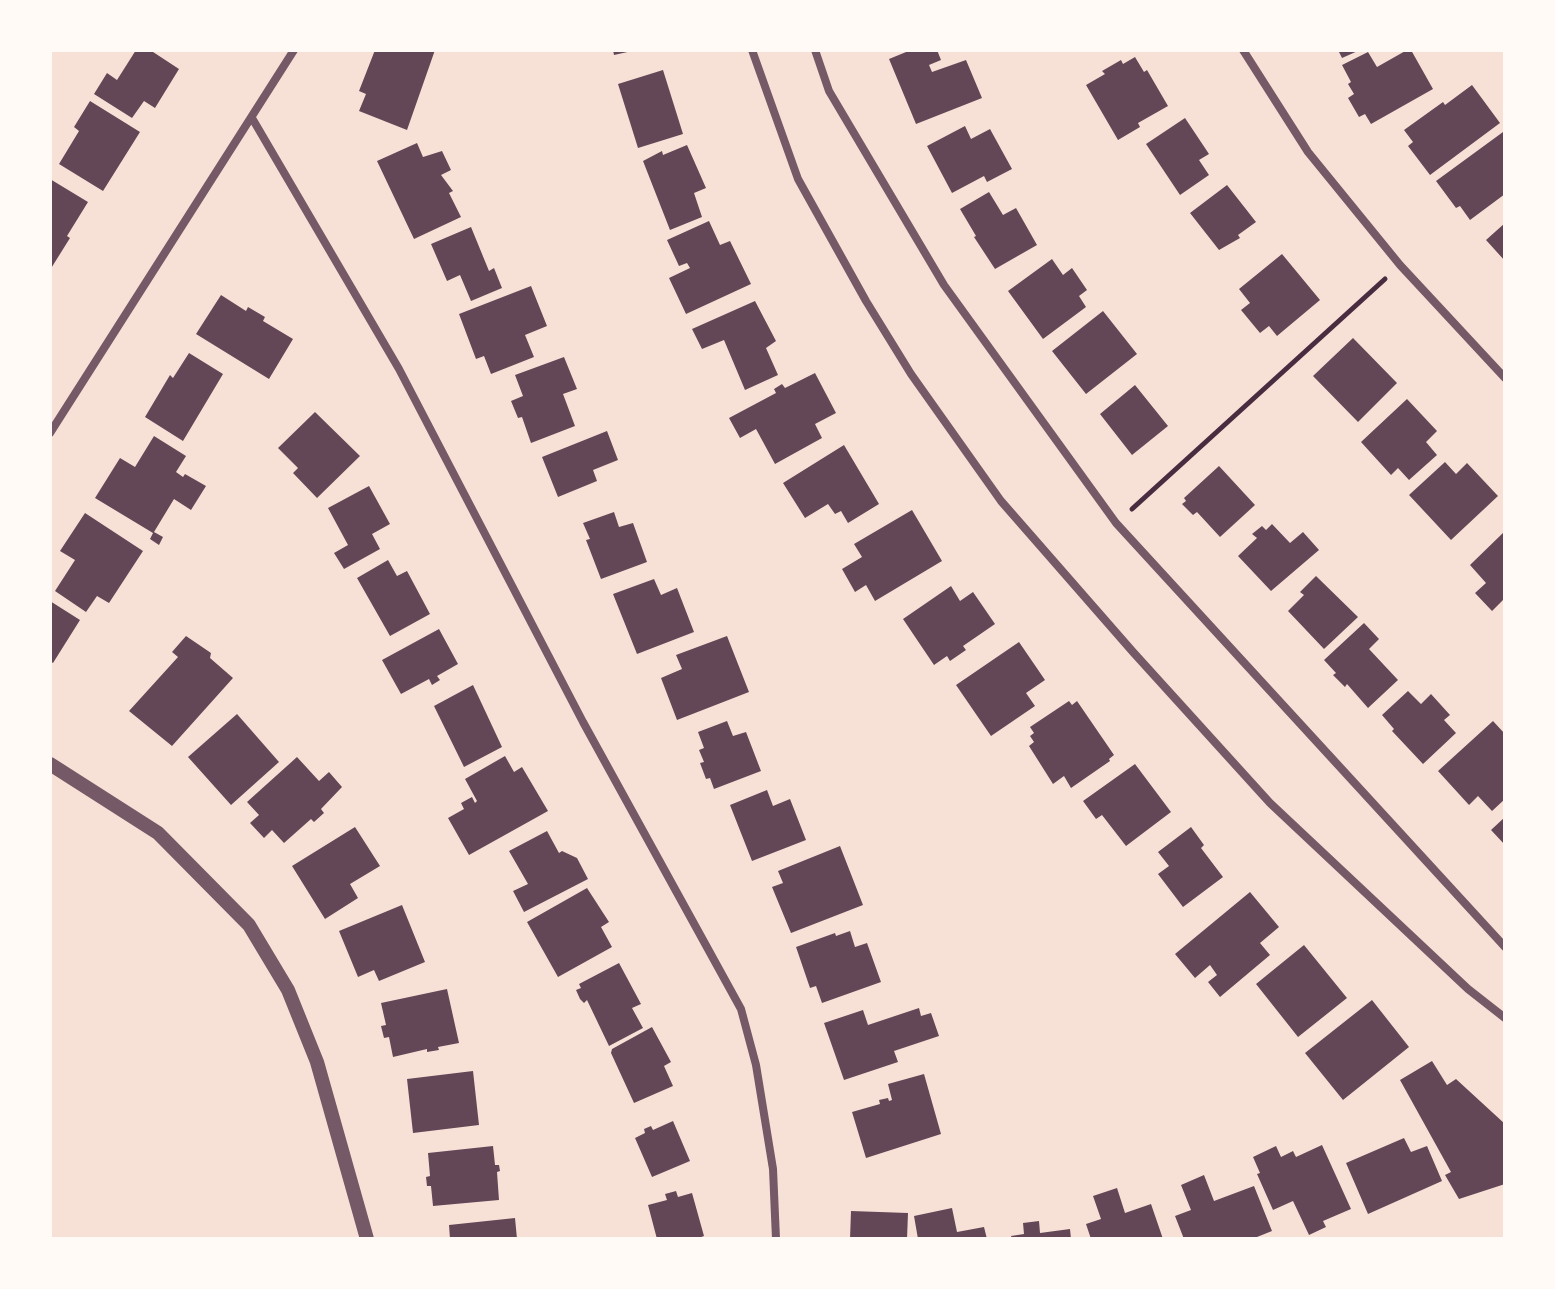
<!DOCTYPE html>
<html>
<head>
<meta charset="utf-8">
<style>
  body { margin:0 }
  #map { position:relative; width:1555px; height:1289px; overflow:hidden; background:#f7e1d7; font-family:Inter,sans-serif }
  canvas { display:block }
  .frame { position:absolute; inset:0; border:52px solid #fffaf5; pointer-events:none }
</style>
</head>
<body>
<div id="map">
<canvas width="1555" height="1289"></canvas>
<div class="frame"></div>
</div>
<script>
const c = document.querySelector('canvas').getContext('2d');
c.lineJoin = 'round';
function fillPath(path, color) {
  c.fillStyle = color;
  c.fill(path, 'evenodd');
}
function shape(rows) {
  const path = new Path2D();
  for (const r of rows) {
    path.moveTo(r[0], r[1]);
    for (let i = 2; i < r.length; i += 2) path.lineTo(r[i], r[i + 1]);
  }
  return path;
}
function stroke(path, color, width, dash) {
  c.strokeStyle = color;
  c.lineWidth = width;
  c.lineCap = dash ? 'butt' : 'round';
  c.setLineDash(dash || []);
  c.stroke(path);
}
fillPath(shape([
  [136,50,150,50,179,69,155,108,144,101,132,118,94,94,107,73,117,80],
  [375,50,435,50,407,130,359,111,366,94,359,91],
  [613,50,632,50,632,51,614,55],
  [911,50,937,50,941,60,929,65,932,72,966,60,982,98,916,124,889,59],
  [1338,50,1360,50,1342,58],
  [1407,50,1411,50,1433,89,1371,124,1365,114,1359,117,1348,98,1354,94,1348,84,1351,82,1342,65,1368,52,1377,67],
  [1135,57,1144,72,1147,70,1168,106,1138,123,1140,127,1118,140,1086,85,1105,74,1102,71,1121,60,1123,64],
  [663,70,683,134,638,148,618,84],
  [1472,85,1500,123,1430,175,1408,146,1413,142,1404,130,1443,102,1445,105],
  [90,101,140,132,103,191,59,164,79,131,74,127],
  [1185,118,1209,154,1199,160,1209,175,1180,195,1146,144],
  [965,126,971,139,990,129,1012,169,987,182,984,176,952,193,927,146],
  [1503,132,1505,194,1470,220,1460,206,1456,208,1436,181],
  [417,143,423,157,442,151,451,170,441,175,453,191,449,193,461,217,414,239,377,161],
  [687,145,706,188,694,193,702,217,670,230,643,161,662,151,663,155],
  [50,179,88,202,67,236,70,238,50,270],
  [1227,185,1256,222,1238,235,1240,238,1219,250,1190,213],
  [989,192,1003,215,1016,208,1037,245,995,269,974,237,976,236,960,209],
  [709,221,720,245,730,241,751,284,686,314,669,278,690,268,687,263,679,266,667,240],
  [1505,223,1505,261,1486,240],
  [471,227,489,271,494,268,502,288,471,301,460,275,447,281,431,244],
  [1282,254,1320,300,1277,336,1269,326,1260,333,1241,310,1250,303,1239,289],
  [1052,259,1063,275,1072,268,1087,290,1079,296,1086,307,1043,339,1008,291],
  [531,286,547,326,525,335,534,357,491,374,484,356,476,359,459,314],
  [221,295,246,311,248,307,265,317,263,321,293,339,269,379,196,334],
  [755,301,776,341,766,348,778,375,745,390,724,340,702,349,692,329],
  [1103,311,1137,354,1086,394,1052,351],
  [1353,338,1397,383,1358,422,1313,376],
  [189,353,223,374,183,441,145,417,170,375,173,378],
  [564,357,577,389,563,394,575,426,531,443,522,417,518,418,511,401,523,396,515,375],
  [815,373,836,413,815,424,822,438,775,464,756,429,740,438,729,418,776,393,774,389,782,384,785,388],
  [1135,385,1168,426,1132,455,1100,414],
  [1407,399,1437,431,1426,442,1437,455,1409,480,1398,468,1391,475,1361,442],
  [315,412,360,456,317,498,293,473,298,468,278,448],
  [607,431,618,460,593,470,597,481,558,497,542,457],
  [154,436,186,456,176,472,183,477,185,474,206,486,191,510,174,499,154,532,163,537,159,545,150,539,153,533,95,498,120,458,135,467],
  [844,445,879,504,848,523,841,511,835,514,828,504,805,518,783,483],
  [1445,462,1456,474,1467,463,1498,496,1451,540,1409,495],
  [1219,466,1255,505,1220,537,1197,512,1193,515,1182,504,1186,501,1184,498],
  [369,486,390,524,372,534,380,549,344,569,334,553,348,545,328,508],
  [912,510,942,561,875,601,866,585,855,592,842,569,862,557,854,544],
  [614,512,619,527,633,523,647,562,601,579,586,540,590,539,583,523],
  [85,513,143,551,109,603,97,596,86,612,55,591,75,560,60,551],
  [1272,524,1290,543,1303,532,1319,550,1271,591,1238,556,1257,538,1252,534,1262,526,1266,530],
  [1505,531,1505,602,1503,600,1492,611,1475,593,1486,583,1470,565],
  [388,560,397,576,407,571,430,614,390,636,357,578],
  [1316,576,1358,617,1324,649,1288,611,1304,595,1300,592],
  [654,579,661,595,677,588,694,632,637,654,613,594],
  [951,586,960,601,973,592,995,624,963,646,966,650,950,661,947,656,934,665,903,619],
  [50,601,80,620,53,663,50,661],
  [1364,623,1379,639,1369,649,1398,680,1368,708,1347,684,1345,687,1333,675,1336,673,1324,660],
  [439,629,458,664,437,676,440,680,432,685,429,679,401,694,382,660],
  [186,636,211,653,210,658,233,678,172,746,129,711,178,657,172,652],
  [727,636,749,692,677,720,661,678,682,669,676,655],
  [1019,642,1045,680,1026,693,1035,706,991,736,956,685],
  [473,685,502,747,464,767,434,706],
  [1408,691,1421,704,1431,694,1450,715,1444,720,1456,733,1423,764,1392,731,1394,729,1382,715],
  [1069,701,1072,705,1077,701,1114,755,1109,759,1110,761,1071,788,1064,776,1053,784,1029,746,1034,742,1030,736,1034,733,1030,727],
  [237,714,279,762,231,805,188,757],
  [727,721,733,736,746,732,761,771,714,789,710,778,706,779,700,763,704,762,699,750,704,748,698,732],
  [1493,721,1505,734,1505,799,1492,811,1478,796,1469,805,1438,771],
  [505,756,514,772,522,767,548,811,469,855,448,818,464,809,461,803,472,797,475,803,477,801,465,779],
  [297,757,319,781,329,772,342,787,321,809,324,813,314,822,311,819,284,843,272,830,264,838,250,823,259,815,247,802],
  [1135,764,1171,812,1126,846,1102,815,1096,819,1083,801],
  [767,790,773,806,790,799,806,840,752,861,730,805],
  [1505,817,1505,845,1491,830],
  [355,827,380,866,350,884,358,898,325,919,292,866],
  [1191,827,1204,845,1201,848,1223,877,1183,907,1158,874,1169,866,1158,852],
  [547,831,559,853,562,851,577,858,588,879,524,912,513,891,528,884,509,851],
  [840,846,863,905,791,933,772,887,783,883,778,871],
  [587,888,609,922,601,927,612,947,558,977,527,922],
  [1250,892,1279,927,1260,943,1270,955,1220,997,1208,982,1217,975,1210,965,1195,978,1175,954],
  [402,905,425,962,379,981,374,970,358,977,339,931],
  [850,931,855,947,867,943,881,982,822,1003,816,986,810,988,796,947,835,933,836,936],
  [1304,945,1347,998,1298,1037,1256,984],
  [619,963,641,1004,632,1008,643,1028,609,1046,587,1000,584,1003,580,999,576,990,581,988,579,984],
  [447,989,459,1043,438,1047,439,1050,427,1052,427,1049,393,1057,389,1037,384,1038,381,1026,386,1025,381,1003],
  [1372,1000,1409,1047,1343,1100,1305,1053],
  [919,1008,921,1016,931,1013,939,1036,894,1051,898,1062,844,1080,824,1023,863,1010,868,1025],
  [652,1027,671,1062,664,1066,673,1086,634,1103,611,1053,612,1049],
  [1432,1061,1447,1085,1456,1079,1505,1124,1505,1184,1459,1199,1445,1175,1451,1172,1400,1080],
  [473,1071,479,1125,413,1133,407,1079],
  [924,1074,941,1134,866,1158,852,1112,880,1104,879,1100,888,1098,889,1101,892,1100,888,1084],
  [673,1121,690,1161,652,1177,635,1138,645,1133,644,1129,651,1126,653,1130],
  [1404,1138,1411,1152,1427,1146,1442,1181,1368,1214,1346,1163],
  [1322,1145,1351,1209,1323,1221,1326,1227,1309,1235,1293,1201,1273,1210,1257,1174,1260,1173,1253,1157,1276,1146,1281,1157,1293,1151,1296,1157],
  [493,1146,495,1165,499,1165,500,1171,497,1172,499,1200,433,1206,431,1186,427,1186,426,1177,430,1176,428,1153],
  [1204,1175,1214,1201,1254,1186,1272,1231,1252,1239,1184,1239,1175,1216,1191,1210,1181,1185],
  [1117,1188,1125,1213,1151,1204,1163,1239,1091,1239,1086,1224,1101,1219,1093,1196],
  [676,1191,678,1197,692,1193,704,1236,696,1239,657,1239,648,1205,667,1200,665,1194],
  [952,1208,957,1232,984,1227,987,1239,918,1239,914,1216],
  [851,1211,908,1213,907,1239,850,1239],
  [515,1218,517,1239,450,1239,449,1225],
  [1039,1221,1040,1233,1070,1229,1071,1239,1012,1239,1011,1236,1024,1234,1023,1223]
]), '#644757');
stroke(shape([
  [1132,509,1385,279]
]), '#4a2c40', 5);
stroke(shape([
  [752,50,798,179,866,301,911,374,1001,501,1133,652,1270,803,1468,989,1505,1018],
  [815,50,829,91,944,285,1116,523,1505,947],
  [1243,50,1308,152,1400,265,1505,378],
  [252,118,399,369,583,722,741,1009,756,1065,773,1169,776,1239],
  [50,433,294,50]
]), '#755966', 8);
stroke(shape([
  [50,764,158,833,249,925,288,990,317,1062,367,1239]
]), '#755966', 14);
</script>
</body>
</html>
